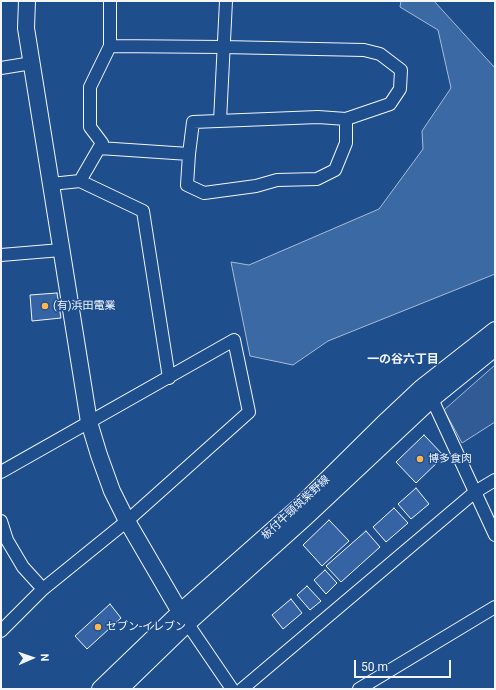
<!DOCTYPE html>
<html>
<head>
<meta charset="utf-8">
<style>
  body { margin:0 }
  #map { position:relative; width:496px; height:690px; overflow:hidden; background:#1f4e8c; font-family:Roboto,sans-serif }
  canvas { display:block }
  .frame { position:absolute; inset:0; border:2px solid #f2f6ff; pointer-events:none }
  .north { position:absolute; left:12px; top:638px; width:40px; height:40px; -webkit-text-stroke:3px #1f4e8c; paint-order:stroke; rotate:88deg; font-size:11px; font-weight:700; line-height:16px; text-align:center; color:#f2f6ff }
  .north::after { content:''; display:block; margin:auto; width:14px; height:18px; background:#f2f6ff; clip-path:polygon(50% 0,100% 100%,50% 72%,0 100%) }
  .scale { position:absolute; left:354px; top:660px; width:97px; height:18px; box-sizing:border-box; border:2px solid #f2f6ff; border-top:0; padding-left:5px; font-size:12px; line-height:14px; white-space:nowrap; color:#f2f6ff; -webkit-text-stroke:3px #1f4e8c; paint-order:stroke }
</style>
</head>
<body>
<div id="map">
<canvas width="496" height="690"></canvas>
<div class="frame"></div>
<div class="north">N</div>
<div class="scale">50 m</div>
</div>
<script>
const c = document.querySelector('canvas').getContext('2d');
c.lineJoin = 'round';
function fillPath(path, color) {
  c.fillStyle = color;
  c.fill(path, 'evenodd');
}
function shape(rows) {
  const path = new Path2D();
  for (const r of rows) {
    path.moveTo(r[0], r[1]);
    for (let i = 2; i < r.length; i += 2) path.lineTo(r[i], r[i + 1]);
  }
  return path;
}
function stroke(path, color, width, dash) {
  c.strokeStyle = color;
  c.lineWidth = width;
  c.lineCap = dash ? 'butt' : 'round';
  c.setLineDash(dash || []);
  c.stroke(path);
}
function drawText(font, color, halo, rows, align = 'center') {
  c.font = font + ' Roboto,"Noto Sans JP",sans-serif';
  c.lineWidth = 3;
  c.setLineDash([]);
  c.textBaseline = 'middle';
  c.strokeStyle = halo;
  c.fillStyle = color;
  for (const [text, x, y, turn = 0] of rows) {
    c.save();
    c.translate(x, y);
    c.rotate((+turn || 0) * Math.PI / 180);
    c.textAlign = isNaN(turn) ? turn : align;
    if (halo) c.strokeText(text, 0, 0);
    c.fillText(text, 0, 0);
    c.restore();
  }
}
const parking = shape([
  [495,365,495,422,462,443,444,410,495,365]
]);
fillPath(parking, '#305b95');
stroke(parking, '#a8bbd7', 1);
const water = shape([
  [401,1,434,1,495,68,495,274,328,341,293,365,250,356,231,262,249,265,379,209,423,149,422,131,451,88,438,30,400,7,401,1]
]);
fillPath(water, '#3b69a3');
stroke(water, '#a8bbd7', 1);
const building = shape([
  [57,293,61,318,32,321,30,295,57,293],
  [424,435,444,456,416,483,396,462,424,435],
  [416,488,429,504,411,519,398,504,416,488],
  [394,508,408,523,386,542,373,527,394,508],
  [329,520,349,541,322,566,303,545,329,520],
  [366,531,380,547,341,582,326,566,366,531],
  [325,570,337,583,326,594,314,580,325,570],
  [307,586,321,601,310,610,297,595,307,586],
  [291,599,302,613,283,629,272,615,291,599],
  [110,604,121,618,87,649,75,636,110,604]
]);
fillPath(building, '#3563a3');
stroke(building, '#f2f6ff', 1);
const street = shape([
  [1,68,32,63],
  [220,121,226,1],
  [99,148,189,154,193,122,318,117,346,119,390,104,400,89,401,70,380,54,364,50,223,47,110,46],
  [189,154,187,185,204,193,256,186,277,180,317,179,335,170,346,143,346,119],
  [80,181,102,143,90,127,90,87,110,46,110,1],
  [51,184,80,181,143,211,169,378],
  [1,255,61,250],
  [426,393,432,399,495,535],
  [1,472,234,340,249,412,127,521,43,589,1,631],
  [1,521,7,540,23,567,43,589],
  [183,617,232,689],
  [242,689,475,492,495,480],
  [359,689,495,607]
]);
const secondary = shape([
  [27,1,26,28,89,422,99,455,112,491,127,521,180,612],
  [100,689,180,612,301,505,387,420,421,388,495,330],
  [120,689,188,623,306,517,432,399,495,348]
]);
stroke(street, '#f2f6ff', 14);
stroke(secondary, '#f2f6ff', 18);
stroke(street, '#1f4e8c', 12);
stroke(secondary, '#1f4e8c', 16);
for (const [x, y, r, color] of [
  [45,306,4,"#ffb74d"],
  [420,459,4,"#ffb74d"],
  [98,627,4,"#ffb74d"]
]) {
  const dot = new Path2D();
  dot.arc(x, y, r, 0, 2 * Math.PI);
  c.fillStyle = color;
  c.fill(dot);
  stroke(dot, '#1f4e8c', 1.5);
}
drawText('11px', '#f2f6ff', '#1f4e8c', [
  ["(有)浜田電業",53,306],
  ["博多食肉",428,459],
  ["セブン-イレブン",106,627]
], 'left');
drawText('11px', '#f2f6ff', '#1f4e8c', [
  ["板付牛頸筑紫野線",296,508,-43]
]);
drawText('bold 12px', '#f2f6ff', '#1f4e8c', [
  ["一の谷六丁目",403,360]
]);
</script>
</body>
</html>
